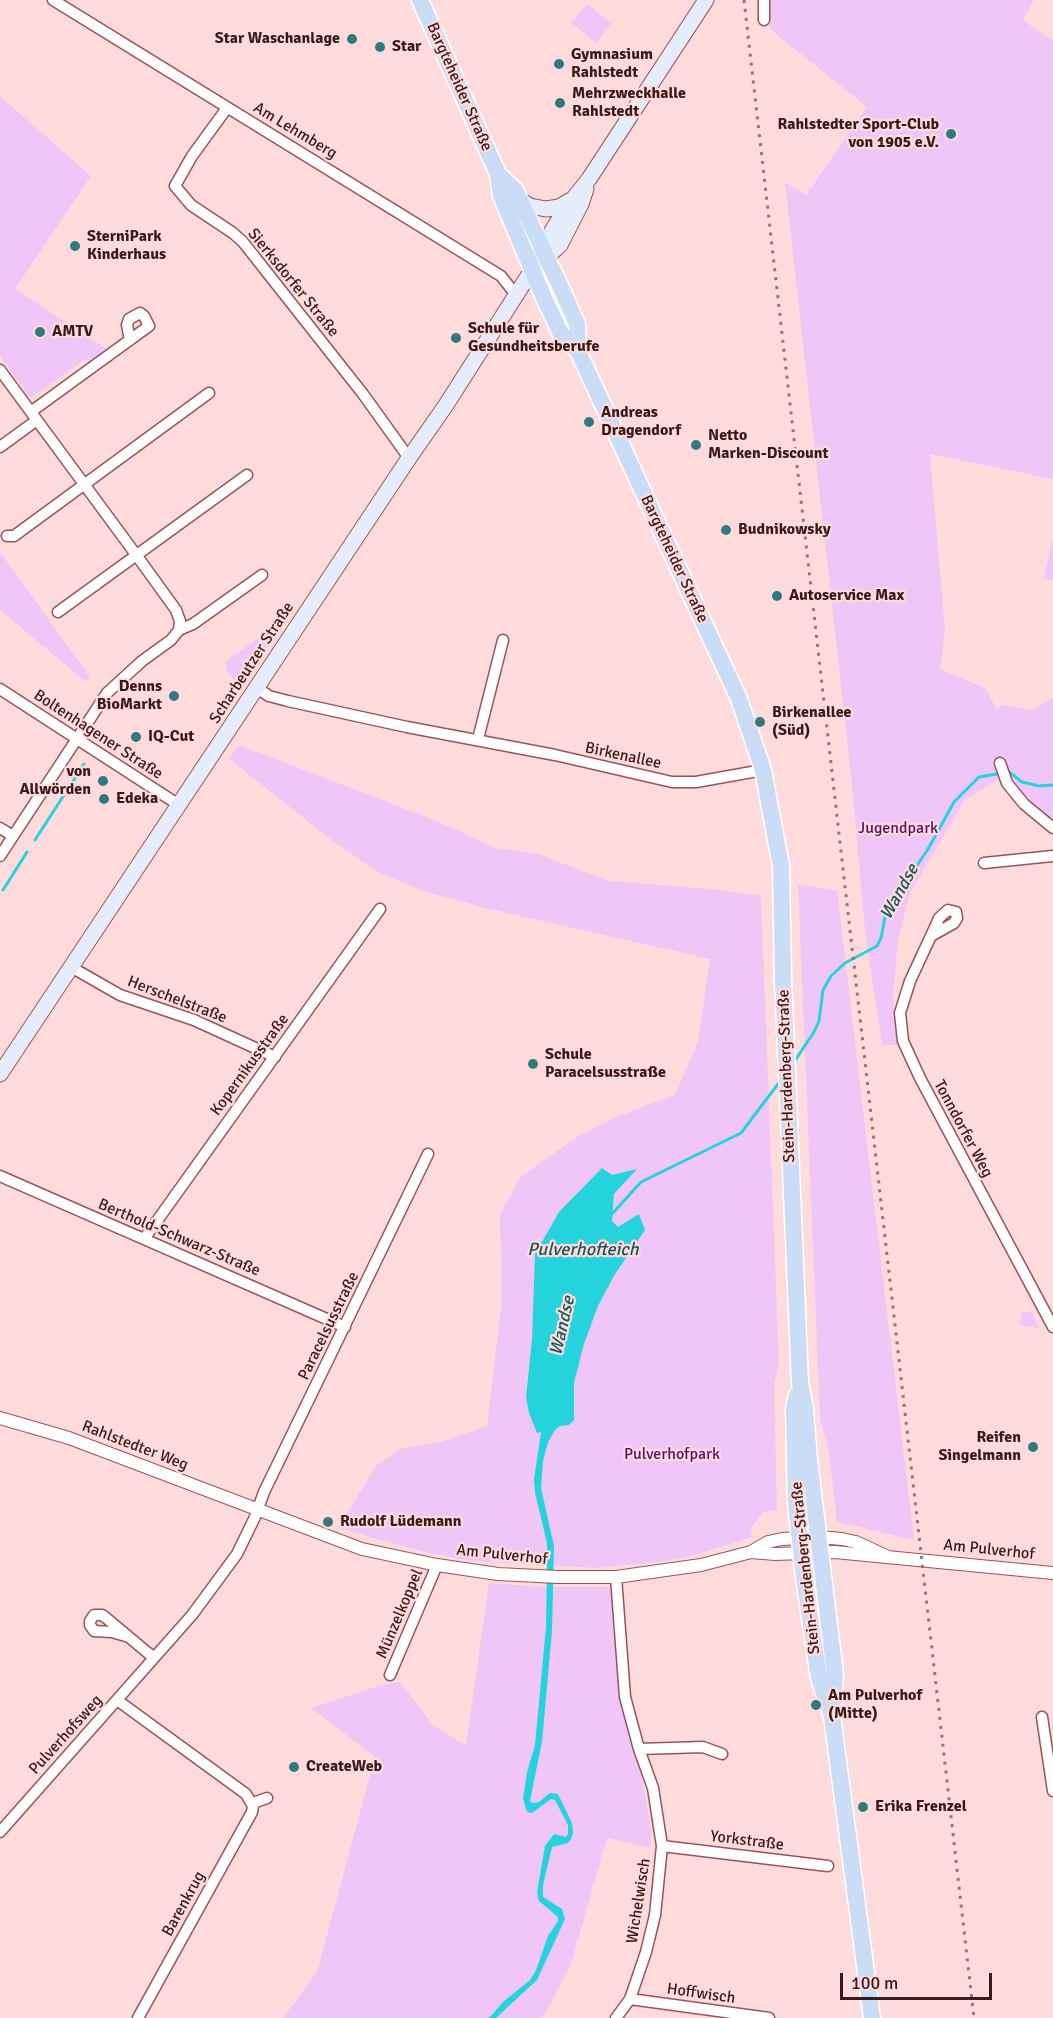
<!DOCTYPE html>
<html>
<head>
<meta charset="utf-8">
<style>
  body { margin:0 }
  #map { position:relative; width:1053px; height:2018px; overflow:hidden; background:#ffdcdb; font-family:Signika,sans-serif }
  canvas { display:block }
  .scale { position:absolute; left:840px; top:1973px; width:152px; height:27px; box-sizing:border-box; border:3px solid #391a1b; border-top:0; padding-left:8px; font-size:18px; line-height:21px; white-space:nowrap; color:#391a1b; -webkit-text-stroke:4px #ffdcdb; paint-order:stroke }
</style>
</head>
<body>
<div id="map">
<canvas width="1053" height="2018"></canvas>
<div class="scale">100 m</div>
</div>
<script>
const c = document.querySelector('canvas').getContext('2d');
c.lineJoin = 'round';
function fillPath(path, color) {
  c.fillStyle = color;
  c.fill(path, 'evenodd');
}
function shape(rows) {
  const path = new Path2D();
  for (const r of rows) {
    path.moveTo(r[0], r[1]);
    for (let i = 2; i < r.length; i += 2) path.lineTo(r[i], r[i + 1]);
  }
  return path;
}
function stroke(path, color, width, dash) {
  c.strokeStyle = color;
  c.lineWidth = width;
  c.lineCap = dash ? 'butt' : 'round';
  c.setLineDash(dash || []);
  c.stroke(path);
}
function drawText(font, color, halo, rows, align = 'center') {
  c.font = font + ' Signika,sans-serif';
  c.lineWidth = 4.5;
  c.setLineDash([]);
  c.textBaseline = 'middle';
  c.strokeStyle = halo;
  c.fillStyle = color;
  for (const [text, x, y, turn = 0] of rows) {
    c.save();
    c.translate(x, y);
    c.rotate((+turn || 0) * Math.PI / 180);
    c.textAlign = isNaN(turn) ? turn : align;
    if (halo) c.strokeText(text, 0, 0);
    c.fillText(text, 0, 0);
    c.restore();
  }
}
fillPath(shape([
  [766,0,1034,0,1023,20,1053,41,1053,479,930,454,945,630,940,669,985,688,997,709,1003,705,1032,710,1053,698,1053,817,1050,821,1028,801,1010,774,1001,777,965,800,910,893,898,940,893,995,898,1045,882,1045,865,931,851,775,785,182,806,195,867,107,772,31,767,21],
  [587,4,612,24,596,43,571,23],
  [0,96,91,176,15,289,110,351,90,364,86,359,30,398,0,356],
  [1053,540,1053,580,1043,579],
  [0,552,90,677,86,682,0,610],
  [278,620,282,623,239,687,225,668,227,666,224,663,269,630,268,628],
  [239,745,437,821,495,848,538,854,609,881,711,889,761,896,779,1364,774,1384,777,1510,763,1512,751,1528,752,1537,692,1556,660,1562,596,1568,469,1561,424,1552,338,1528,376,1466,400,1449,441,1442,487,1426,502,1300,500,1215,520,1177,577,1137,618,1116,675,1095,698,1042,710,959,485,908,423,891,380,873,334,842,229,759],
  [602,1169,612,1175,636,1170,614,1194,612,1221,618,1228,615,1274,598,1306,584,1344,574,1383,574,1420,569,1425,560,1426,555,1430,537,1433,529,1413,526,1397,532,1339,535,1254],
  [798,885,837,890,914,1540,837,1522,829,1454,820,1418],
  [1022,1311,1032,1312,1039,1328,1019,1325],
  [489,1583,543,1587,613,1587,638,1755,652,1834,650,1848,607,1838,571,1964,546,2013,540,2018,283,2018,317,1972,375,1757,311,1708,378,1686,400,1682,434,1726,466,1745]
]), '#f0c6f9');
fillPath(shape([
  [602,1168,612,1175,637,1169,614,1194,612,1221,618,1227,639,1214,645,1230,615,1274,598,1306,584,1344,574,1383,574,1420,569,1425,560,1426,555,1430,548,1442,543,1461,541,1488,554,1546,552,1631,542,1742,530,1801,533,1803,539,1802,550,1793,558,1794,572,1823,573,1833,571,1839,568,1843,552,1847,543,1885,543,1897,562,1909,565,1919,537,1980,496,2018,489,2018,503,2002,530,1980,536,1970,548,1936,558,1921,558,1917,539,1901,537,1892,545,1846,554,1834,566,1837,568,1834,568,1825,555,1800,551,1799,532,1813,527,1812,523,1799,527,1772,535,1745,546,1627,547,1559,547,1543,535,1493,534,1479,541,1432,537,1433,529,1413,526,1397,532,1339,535,1254,559,1212]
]), '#25d3dc');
stroke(shape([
  [35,840,84,764],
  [3,890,27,852],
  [794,1062,814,1032,819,1021,823,990,831,976,845,963,877,946,881,938,886,912,928,849,954,802,979,777,1009,772,1022,782,1039,786,1053,785],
  [612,1214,641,1182,741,1133,781,1080]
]), '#25d3dc', 3);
const minor = shape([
  [53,0,501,276,516,295],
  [764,0,764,20],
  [227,108,192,156,175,186,191,205,233,233,243,242,363,394,409,458],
  [0,370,137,556,176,610,180,621,179,630,171,640,142,661,107,693,0,856],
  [32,411,149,326,144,316,140,313,129,319,127,325,130,340],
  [0,447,37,420],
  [7,536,14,536,209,393],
  [58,612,247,475],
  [179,630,193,624,262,575],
  [257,688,269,696,288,701,407,727,555,755,672,782,696,782,763,770],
  [0,689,179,805],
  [478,739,503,640],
  [1000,763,1007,783,1024,804,1053,828],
  [0,828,13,836],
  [984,863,1053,856],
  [931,936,954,923,957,918,956,912,948,910,939,918,936,925,910,981,900,1013,903,1041,920,1078,1053,1327],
  [71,967,120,995,194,1020,275,1057],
  [0,1176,345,1327],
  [144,1239,380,909],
  [616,1577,625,1697,639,1749,653,1788,662,1846,655,1915,646,1952,630,1999,616,2018],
  [129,1637,112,1632,94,1631,90,1625,90,1621,94,1615,102,1615,105,1617,148,1653,154,1657],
  [390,1675,437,1565],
  [117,1700,246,1794,253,1806,252,1812,138,2018],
  [1042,1717,1053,1791],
  [639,1749,703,1747,722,1754],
  [253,1803,267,1798],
  [0,1832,192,1615,237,1554,255,1517,264,1492,428,1154],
  [662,1846,828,1866],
  [630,1999,769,2018]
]);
const tertiary = shape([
  [0,1418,69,1438,362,1549,437,1565,498,1574,558,1577,616,1577,701,1565,751,1552,768,1542,782,1539,818,1537,842,1539,856,1542,886,1556],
  [751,1552,775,1554,835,1552,1053,1573]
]);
const secondary = shape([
  [519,199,530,206,546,209,559,207,573,199],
  [539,264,560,245,581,204,586,189],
  [0,1074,409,458,446,405,532,270,542,247,557,223,573,199,589,179,706,0]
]);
const primary = shape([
  [420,0,498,174,501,196,544,298,561,334,578,351,739,699,763,770,781,866,783,979,800,1383,805,1409,809,1460,835,1675,832,1716],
  [498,174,515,190,561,288,577,324,578,351],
  [797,1395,794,1409,796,1504,804,1577,819,1678,832,1716,872,2018]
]);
stroke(minor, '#9c5253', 13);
stroke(tertiary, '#9c5253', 14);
stroke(secondary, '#9c5253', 17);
stroke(primary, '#fff', 19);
stroke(minor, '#fff', 10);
stroke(tertiary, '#fff', 12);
stroke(secondary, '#e5edfb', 15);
stroke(primary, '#cbdcf7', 16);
stroke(shape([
  [744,0,974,2018]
]), '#957474', 3, [3, 6]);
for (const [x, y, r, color] of [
  [352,39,6,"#307a7e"],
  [380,47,6,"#307a7e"],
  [559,64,6,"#307a7e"],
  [560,103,6,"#307a7e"],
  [951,134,6,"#307a7e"],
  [75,246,6,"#307a7e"],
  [40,332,6,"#307a7e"],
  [456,338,6,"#307a7e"],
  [589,422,6,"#307a7e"],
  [696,445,6,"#307a7e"],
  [726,530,6,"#307a7e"],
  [777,596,6,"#307a7e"],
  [174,696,6,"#307a7e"],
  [760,722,6,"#307a7e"],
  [136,737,6,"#307a7e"],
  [103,781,6,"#307a7e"],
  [104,799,6,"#307a7e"],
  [533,1064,6,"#307a7e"],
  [1033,1447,6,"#307a7e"],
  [328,1522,6,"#307a7e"],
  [816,1705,6,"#307a7e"],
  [294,1767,6,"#307a7e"],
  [863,1807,6,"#307a7e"]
]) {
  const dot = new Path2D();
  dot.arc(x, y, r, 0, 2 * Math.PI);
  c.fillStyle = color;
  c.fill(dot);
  stroke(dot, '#ffdcdb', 2);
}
drawText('bold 16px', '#391a1b', '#ffdcdb', [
  ["Star Waschanlage",340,39,"right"],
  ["Star",392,47],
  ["Gymnasium",571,55],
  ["Rahlstedt",571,73],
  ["Mehrzweckhalle",572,94],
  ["Rahlstedt",572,112],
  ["Rahlstedter Sport-Club",939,125,"right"],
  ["von 1905 e.V.",939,143,"right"],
  ["SterniPark",87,237],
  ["Kinderhaus",87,255],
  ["Schule für",468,329],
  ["Gesundheitsberufe",468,347],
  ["AMTV",52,332],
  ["Andreas",601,413],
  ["Dragendorf",601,431],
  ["Netto",708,436],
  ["Marken-Discount",708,454],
  ["Budnikowsky",738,530],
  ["Autoservice Max",789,596],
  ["Denns",162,687,"right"],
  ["BioMarkt",162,705,"right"],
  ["Birkenallee",772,713],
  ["(Süd)",772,731],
  ["IQ-Cut",148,737],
  ["von",91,772,"right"],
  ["Allwörden",91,790,"right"],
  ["Edeka",116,799],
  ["Schule",545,1055],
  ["Paracelsusstraße",545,1073],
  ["Reifen",1021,1438,"right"],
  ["Singelmann",1021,1456,"right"],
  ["Rudolf Lüdemann",340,1522],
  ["Am Pulverhof",828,1696],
  ["(Mitte)",828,1714],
  ["CreateWeb",306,1767],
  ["Erika Frenzel",875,1807]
], 'left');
drawText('16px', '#391a1b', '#ffdcdb', [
  ["Bargteheider Straße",459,87,66],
  ["Am Lehmberg",295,131,31],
  ["Sierksdorfer Straße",293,283,51],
  ["Bargteheider Straße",674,559,65],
  ["Scharbeutzer Straße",252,663,-57],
  ["Boltenhagener Straße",98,735,33],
  ["Birkenallee",623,756,12],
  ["Herschelstraße",177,1000,21],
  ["Kopernikusstraße",250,1065,-54],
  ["Stein-Hardenberg-Straße",787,1076,-92],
  ["Tonndorfer Weg",963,1129,62],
  ["Berthold-Schwarz-Straße",179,1238,23],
  ["Paracelsusstraße",329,1326,-64],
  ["Rahlstedter Weg",135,1446,21],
  ["Am Pulverhof",989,1550,6],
  ["Am Pulverhof",502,1555,6],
  ["Stein-Hardenberg-Straße",806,1568,-96],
  ["Münzelkoppel",400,1614,-67],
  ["Pulverhofsweg",66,1735,-48],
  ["Yorkstraße",747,1841,7],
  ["Wichelwisch",639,1901,-81],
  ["Barenkrug",184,1904,-61],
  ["Hoffwisch",701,1994,8]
]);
drawText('16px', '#5c086b', '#ffdcdb', [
  ["Jugendpark",898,829],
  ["Pulverhofpark",672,1455]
]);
drawText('italic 18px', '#16585c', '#ffdcdb', [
  ["Wandse",900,892,-61],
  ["Pulverhofteich",583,1250],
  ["Wandse",563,1326,-77]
]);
</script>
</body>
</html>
